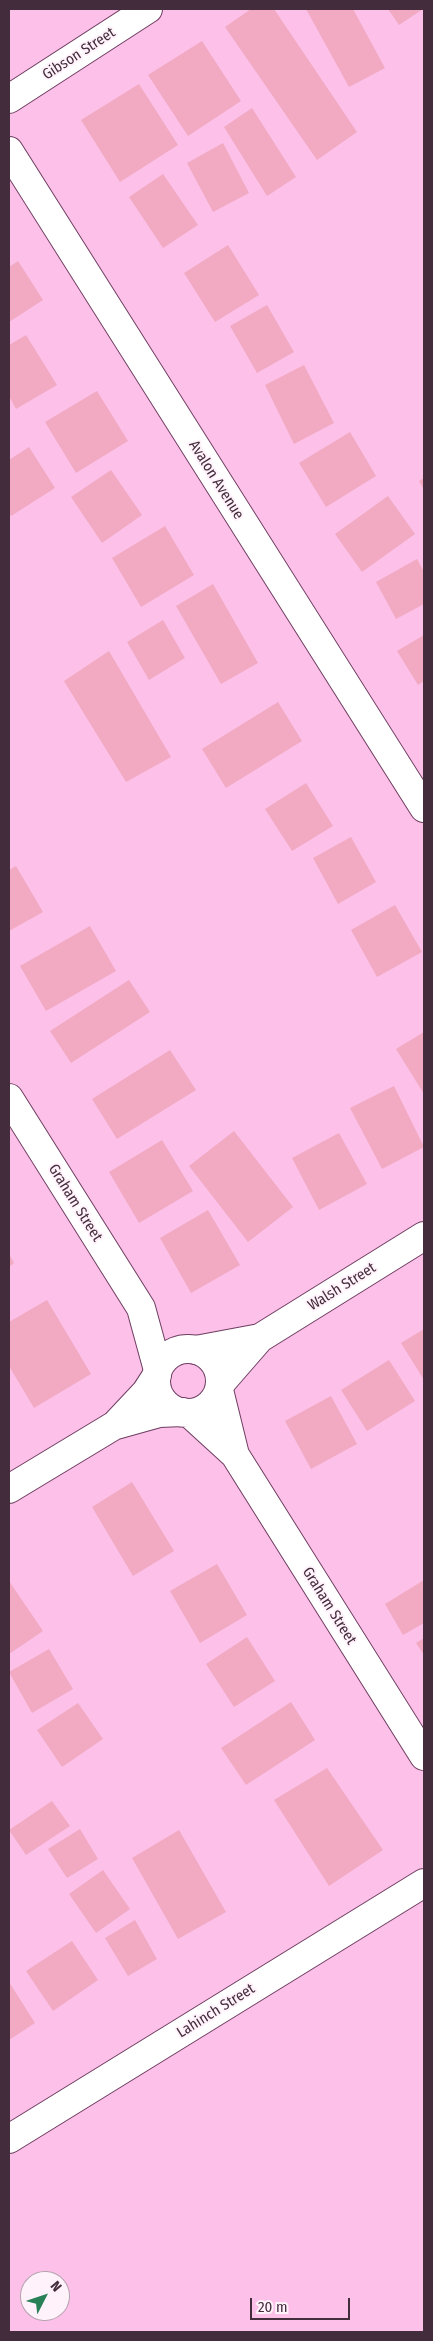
<!DOCTYPE html>
<html>
<head>
<meta charset="utf-8">
<style>
  body { margin:0 }
  #map { position:relative; width:433px; height:2341px; overflow:hidden; background:#fcc0e9; font-family:"Fira Sans Condensed",sans-serif }
  canvas { display:block }
  .frame { position:absolute; inset:0; border:10px solid #432c3c; pointer-events:none }
  .north { position:absolute; left:20px; top:2271px; width:50px; height:50px; box-sizing:border-box; background:#fff2fa; border:1px solid #b4a3ae; border-radius:50%; rotate:49deg; font-size:14px; font-weight:700; line-height:20px; text-align:center; color:#432c3c }
  .north::after { content:''; display:block; margin:auto; width:18px; height:22px; background:#288156; clip-path:polygon(50% 0,100% 100%,50% 72%,0 100%) }
  .scale { position:absolute; left:250px; top:2298px; width:100px; height:22px; box-sizing:border-box; border:2px solid #432c3c; border-top:0; padding-left:6px; font-size:15px; line-height:18px; white-space:nowrap; color:#432c3c; -webkit-text-stroke:4px #fff2fa; paint-order:stroke }
</style>
</head>
<body>
<div id="map">
<canvas width="433" height="2341"></canvas>
<div class="frame"></div>
<div class="north">N</div>
<div class="scale">20 m</div>
</div>
<script>
const c = document.querySelector('canvas').getContext('2d');
c.lineJoin = 'round';
function fillPath(path, color) {
  c.fillStyle = color;
  c.fill(path, 'evenodd');
}
function shape(rows) {
  const path = new Path2D();
  for (const r of rows) {
    if (r.length === 3) {
      path.moveTo(r[0] + r[2], r[1]);
      path.arc(r[0], r[1], r[2], 0, 2 * Math.PI);
      continue;
    }
    path.moveTo(r[0], r[1]);
    for (let i = 2; i < r.length; i += 2) path.lineTo(r[i], r[i + 1]);
  }
  return path;
}
function stroke(path, color, width, dash) {
  c.strokeStyle = color;
  c.lineWidth = width;
  c.lineCap = dash ? 'butt' : 'round';
  c.setLineDash(dash || []);
  c.stroke(path);
}
function drawText(font, color, halo, rows, align = 'center') {
  c.font = font + ' "Fira Sans Condensed",sans-serif';
  c.lineWidth = 4;
  c.setLineDash([]);
  c.textBaseline = 'middle';
  c.strokeStyle = halo;
  c.fillStyle = color;
  for (const [text, x, y, turn = 0] of rows) {
    c.save();
    c.translate(x, y);
    c.rotate((+turn || 0) * Math.PI / 180);
    c.textAlign = isNaN(turn) ? turn : align;
    if (halo) c.strokeText(text, 0, 0);
    c.fillText(text, 0, 0);
    c.restore();
  }
}
fillPath(shape([
  [251,9,274,9,357,132,317,160,225,27],
  [306,9,353,9,385,68,349,87],
  [388,9,423,9,399,25],
  [202,41,241,101,188,136,148,75],
  [139,84,178,145,120,182,81,120],
  [252,108,296,177,267,196,224,127],
  [223,143,249,193,213,212,187,163],
  [163,174,198,225,163,248,129,197],
  [228,245,259,295,215,322,184,273],
  [18,261,43,300,9,322,9,267],
  [267,305,294,352,257,373,230,326],
  [26,335,57,385,16,409,9,396,9,345],
  [304,365,334,423,294,444,265,385],
  [97,391,128,441,76,473,45,422],
  [350,432,376,476,326,507,299,463],
  [29,447,55,488,11,516,9,513,9,460],
  [111,470,142,515,102,543,71,497],
  [424,478,424,490,419,481],
  [388,496,415,534,362,572,335,534],
  [165,526,194,575,141,607,112,558],
  [417,559,424,572,424,604,396,619,376,582],
  [213,584,258,663,221,684,176,606],
  [163,620,185,658,149,680,127,642],
  [424,635,424,681,418,685,397,651],
  [109,651,171,757,126,782,64,681],
  [278,702,302,741,226,788,202,749],
  [306,783,333,826,292,851,265,809],
  [351,837,376,882,338,904,313,858],
  [16,866,43,912,9,931,9,870],
  [395,905,422,952,377,977,351,930],
  [90,926,116,971,46,1011,20,966],
  [129,980,150,1012,71,1063,50,1031],
  [424,1032,424,1094,396,1049],
  [170,1050,196,1090,117,1139,92,1099],
  [394,1086,424,1147,382,1169,350,1108],
  [234,1131,293,1207,248,1242,189,1166],
  [339,1133,367,1184,319,1210,292,1158],
  [162,1140,193,1191,139,1223,109,1172],
  [208,1210,240,1265,191,1293,160,1238],
  [9,1254,14,1263,9,1267],
  [47,1300,91,1374,34,1408,9,1366,9,1322],
  [424,1329,424,1380,401,1343],
  [389,1360,415,1401,367,1431,341,1390],
  [331,1396,357,1444,311,1469,285,1421],
  [132,1482,174,1551,133,1576,92,1507],
  [217,1564,247,1615,200,1643,170,1591],
  [424,1580,424,1623,403,1635,385,1604],
  [9,1581,43,1631,9,1654],
  [247,1637,275,1681,234,1707,206,1664],
  [424,1638,424,1655,416,1643],
  [49,1649,73,1689,32,1713,9,1672],
  [291,1702,315,1740,246,1785,221,1748],
  [78,1703,103,1739,62,1767,37,1730],
  [327,1768,383,1850,329,1886,274,1800],
  [52,1801,70,1826,26,1855,9,1830],
  [80,1829,98,1859,67,1878,48,1849],
  [179,1830,226,1912,178,1939,132,1858],
  [103,1870,130,1909,96,1933,69,1894],
  [135,1920,157,1959,128,1976,105,1938],
  [72,1941,98,1980,53,2011,26,1971],
  [9,1982,35,2023,9,2040]
]), '#f1aac1');
const minor = shape([
  [9,99,148,9],
  [9,151,424,808],
  [196,1350,260,1338],
  [220,1384,260,1338,424,1236],
  [116,1425,159,1413,183,1412],
  [9,1489,115,1425,146,1392,157,1375],
  [9,2139,424,1883]
]);
const tertiary = shape([
  [9,1098,141,1308,158,1370],
  [188,1381,32],
  [219,1390,235,1455],
  [189,1413,235,1455,424,1756]
]);
stroke(minor, '#6e3d60', 30);
stroke(tertiary, '#6e3d60', 30);
stroke(minor, '#fff', 28);
stroke(tertiary, '#fff', 28);
drawText('15px', '#432c3c', '#fff2fa', [
  ["Gibson Street",79,54,-33],
  ["Avalon Avenue",216,480,58],
  ["Graham Street",75,1203,58],
  ["Walsh Street",342,1287,-32],
  ["Graham Street",329,1606,58],
  ["Lahinch Street",216,2011,-32]
]);
</script>
</body>
</html>
